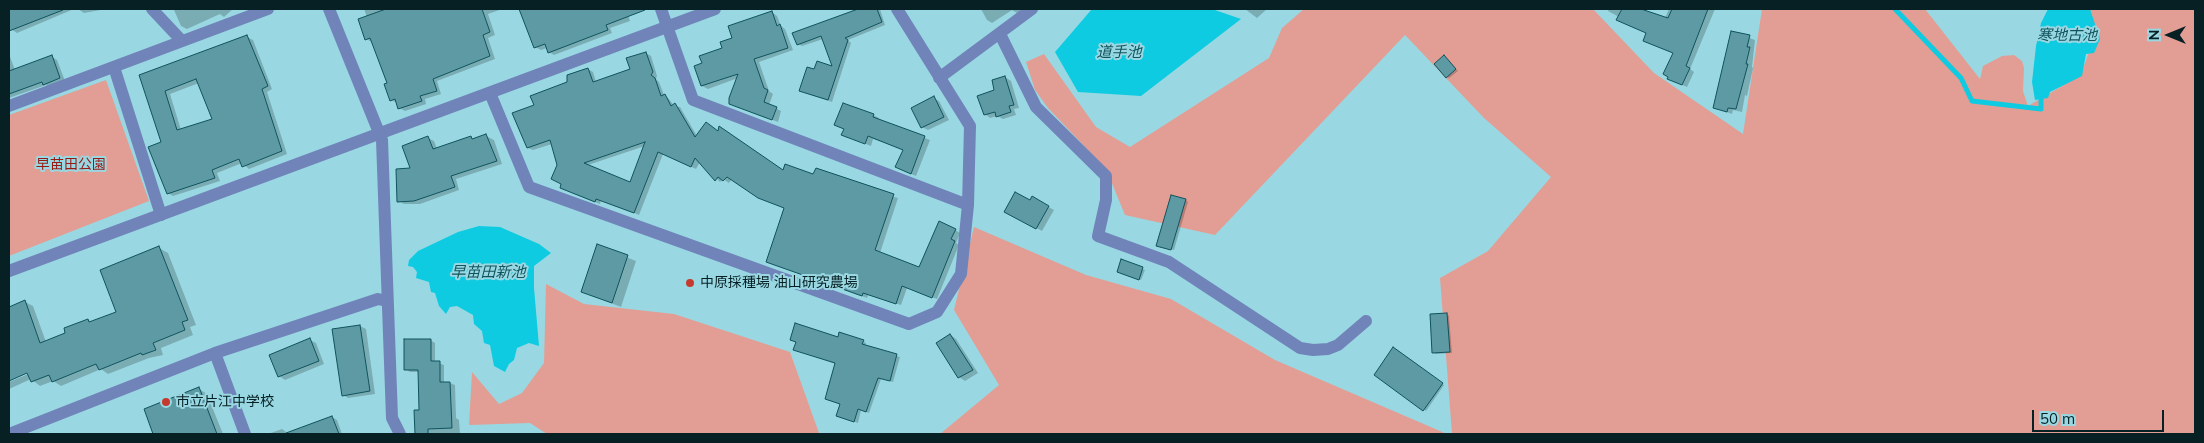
<!DOCTYPE html>
<html>
<head>
<meta charset="utf-8">
<style>
  body { margin:0 }
  #map { position:relative; width:2204px; height:443px; overflow:hidden; background:#99d8e2; font-family:Mulish,sans-serif }
  canvas { display:block }
  .frame { position:absolute; inset:0; border:10px solid #062024; pointer-events:none }
  .north { position:absolute; left:2144px; top:10px; width:50px; height:50px; -webkit-text-stroke:4px #99d8e2; paint-order:stroke; rotate:270deg; font-size:14px; font-weight:700; line-height:20px; text-align:center; color:#062024 }
  .north::after { content:''; display:block; margin:auto; width:18px; height:22px; background:#062024; clip-path:polygon(50% 0,100% 100%,50% 72%,0 100%) }
  .scale { position:absolute; left:2032px; top:410px; width:132px; height:22px; box-sizing:border-box; border:2px solid #062024; border-top:0; padding-left:6px; font-size:15px; line-height:18px; white-space:nowrap; color:#062024; -webkit-text-stroke:4px #99d8e2; paint-order:stroke }
</style>
</head>
<body>
<div id="map">
<canvas width="2204" height="443"></canvas>
<div class="frame"></div>
<div class="north">N</div>
<div class="scale">50 m</div>
</div>
<script>
const c = document.querySelector('canvas').getContext('2d');
c.lineJoin = 'round';
function fillPath(path, color) {
  c.fillStyle = color;
  c.fill(path, 'evenodd');
}
function shape(rows) {
  const path = new Path2D();
  for (const r of rows) {
    path.moveTo(r[0], r[1]);
    for (let i = 2; i < r.length; i += 2) path.lineTo(r[i], r[i + 1]);
  }
  return path;
}
function stroke(path, color, width, dash) {
  c.strokeStyle = color;
  c.lineWidth = width;
  c.lineCap = dash ? 'butt' : 'round';
  c.setLineDash(dash || []);
  c.stroke(path);
}
function drawText(font, color, halo, rows, align = 'center') {
  c.font = font + ' Mulish,"Noto Sans JP",sans-serif';
  c.lineWidth = 4;
  c.setLineDash([]);
  c.textBaseline = 'middle';
  c.strokeStyle = halo;
  c.fillStyle = color;
  for (const [text, x, y, turn = 0] of rows) {
    c.save();
    c.translate(x, y);
    c.rotate((+turn || 0) * Math.PI / 180);
    c.textAlign = isNaN(turn) ? turn : align;
    if (halo) c.strokeText(text, 0, 0);
    c.fillText(text, 0, 0);
    c.restore();
  }
}
fillPath(shape([
  [1304,9,1593,9,1654,73,1743,134,1762,9,1925,9,1980,79,1983,66,2002,56,2014,55,2022,61,2024,68,2023,91,2028,106,2081,75,2091,46,2077,9,2195,9,2195,434,1452,434,1440,278,1488,251,1551,177,1484,118,1405,35,1215,235,1125,215,1106,169,1048,108,1035,90,1026,62,1044,54,1096,127,1130,147,1269,58,1282,28],
  [106,80,149,201,9,256,9,115],
  [974,227,1086,275,1171,299,1275,360,1447,434,940,434,999,385,954,310],
  [546,284,584,304,674,314,790,352,819,433,822,434,547,434,530,423,469,425,472,372,499,404,522,393,544,363]
]), '#e29e94');
fillPath(shape([
  [1092,9,1212,9,1241,19,1141,96,1078,92,1055,52],
  [2048,9,2090,9,2100,39,2094,53,2086,54,2082,76,2050,92,2048,98,2035,100,2032,82,2036,46,2041,23],
  [479,226,500,227,539,244,551,253,534,266,534,288,539,346,529,343,517,348,514,360,509,364,505,372,494,366,490,345,484,343,482,331,474,324,473,315,457,306,450,307,446,314,439,306,435,293,431,292,429,282,416,278,417,272,413,267,408,266,409,260,418,251,458,232]
]), '#0ecbe1');
fillPath(shape([
  [9,9,74,9,17,33,11,29,9,23],
  [78,9,106,9,84,13],
  [168,9,233,9,224,17,220,14,187,29,181,26,174,10],
  [364,9,502,9,488,14,495,35,488,38,495,59,437,81,441,94,425,99,426,104,405,111,399,108,397,103,391,100,388,84,372,42,366,39,367,17],
  [521,9,642,9,628,14,630,21,610,28,612,33,554,55,549,52,547,48,541,50,535,47],
  [865,9,880,9,885,25,848,40,851,43,832,102,805,93,815,71,834,68,823,39,802,46,798,44,794,34],
  [981,9,1026,9,1017,13,1012,10,992,23,987,20],
  [1245,9,1267,9,1257,18],
  [1609,9,1643,9,1643,11,1665,18,1669,9,1715,9,1690,69,1694,72,1687,87,1673,81,1674,53,1648,33,1608,11],
  [772,12,777,16,781,26,785,29,793,50,759,62,769,91,773,94,769,105,781,111,778,122,736,106,738,78,708,89,702,86,696,67,704,64,733,39],
  [1732,32,1755,40,1752,67,1753,68,1747,96,1745,95,1742,112,1733,110,1732,114,1715,108],
  [247,37,253,40,272,89,267,92,287,154,249,169,242,163,217,173,220,181,173,196,168,193,162,143,140,75],
  [199,83,214,120,181,130,170,94],
  [646,53,651,56,657,76,656,79,659,82,664,95,669,99,674,106,680,107,697,136,784,171,814,176,898,198,880,253,920,268,955,230,960,233,956,243,959,245,937,299,907,288,901,305,868,295,867,298,767,262,785,208,732,179,729,183,723,179,720,182,700,162,696,169,663,154,639,215,601,200,600,204,566,190,562,184,552,144,533,150,528,148,514,114,536,106,588,69,593,72,596,82,632,70],
  [645,146,631,183,588,165],
  [9,54,15,70,52,57,57,60,65,81,49,87,46,85,9,98],
  [1446,58,1458,71,1449,78,1447,77],
  [1005,77,1011,81,1019,108,1014,109,1016,115,1003,119,997,116,990,118,985,114],
  [933,98,939,101,949,120,928,130,922,127],
  [873,115,879,118,878,120,930,140,916,176,902,170,904,150,873,139,871,146,843,135,845,129,836,125],
  [486,136,494,140,502,164,456,179,459,190,420,204,404,204,399,201,411,169,428,138,434,141,437,149,471,138,474,140],
  [1032,198,1054,210,1042,231,1006,211,1030,202],
  [1186,200,1188,202,1174,250,1160,246],
  [598,246,636,261,621,307,582,292],
  [159,248,168,253,196,325,190,327,193,335,161,348,163,355,149,358,108,374,101,369,61,386,53,381,40,386,31,379,9,389,9,382,33,372,33,370,9,380,9,308,25,302,33,306,46,342,66,334,88,320,92,322,117,313],
  [1122,261,1145,270,1141,280,1121,272],
  [1447,314,1449,316,1452,353,1436,354,1434,353],
  [360,326,366,329,375,394,348,398,343,395],
  [951,335,956,339,978,373,965,381,959,377,938,343],
  [839,338,863,341,866,343,866,347,900,357,893,382,881,379,869,413,861,410,858,423,840,417,841,404,827,399,836,364,795,350],
  [310,340,316,343,324,364,285,380,279,376],
  [430,340,435,343,435,362,444,365,444,383,450,383,455,385,456,418,459,420,460,434,416,434,415,411,420,411,419,372,410,372,406,369],
  [1393,349,1444,385,1426,411,1375,375],
  [199,389,207,394,223,434,150,434,154,433],
  [332,417,337,420,342,434,315,434,312,425],
  [282,429,289,434,268,434]
]), '#0003');
stroke(shape([
  [1895,9,1961,78,1972,101,2041,109,2041,99]
]), '#0ecbe1', 5);
const building = shape([
  [9,9,63,9,63,10,9,31,9,9],
  [386,9,482,9,490,32,483,35,490,56,433,79,437,91,420,96,422,101,398,109,395,99,390,101,384,84,387,83,370,38,365,40,358,19,386,9],
  [519,9,645,9,645,10,606,25,608,30,548,53,545,44,534,48,519,9],
  [858,9,877,9,882,22,845,38,848,40,828,100,799,91,807,67,814,69,817,61,832,66,821,36,797,45,792,33,858,9],
  [1622,9,1641,9,1668,18,1672,9,1708,9,1686,66,1690,68,1682,85,1667,79,1668,77,1663,74,1673,53,1643,41,1646,33,1616,20,1622,9],
  [772,11,777,26,780,24,788,48,754,59,764,88,768,90,764,102,777,107,772,120,729,104,729,98,738,74,701,86,694,66,702,63,699,56,722,48,720,42,732,38,728,26,772,11],
  [1731,31,1750,35,1747,47,1750,47,1746,64,1748,64,1736,109,1728,108,1727,112,1713,108,1731,31],
  [247,35,268,86,262,89,282,151,242,167,239,159,212,170,215,178,167,194,148,147,161,142,139,75,247,35],
  [196,79,212,119,177,130,165,91,196,79],
  [646,52,653,72,651,75,655,78,661,96,665,94,671,106,675,103,695,137,706,122,718,131,719,126,783,170,785,164,813,174,816,168,894,194,875,250,919,267,939,221,956,229,951,239,955,241,932,298,902,286,896,304,863,293,862,296,766,262,784,208,758,198,727,177,723,181,718,177,715,181,695,158,691,167,658,152,634,213,596,199,595,202,560,188,561,184,551,179,557,165,550,140,527,148,512,113,534,105,530,96,567,82,567,75,588,68,593,82,630,69,626,58,646,52],
  [645,142,630,182,584,163,645,142],
  [52,55,60,78,43,85,42,82,9,94,9,71,52,55],
  [1444,55,1456,69,1446,78,1434,64,1444,55],
  [1005,76,1014,105,1009,106,1011,112,996,117,995,112,984,115,977,96,994,90,992,80,1005,76],
  [934,96,944,117,921,128,911,108,934,96],
  [843,103,874,114,873,117,925,136,911,174,895,167,903,150,868,136,865,144,841,135,844,129,834,125,843,103],
  [486,134,497,161,451,176,455,187,414,201,397,202,396,169,410,168,402,146,428,136,433,149,471,136,472,139,486,134],
  [1015,192,1030,200,1032,196,1049,206,1036,229,1004,212,1015,192],
  [1171,195,1186,199,1171,250,1156,246,1171,195],
  [597,244,628,255,612,303,581,292,597,244],
  [159,246,188,320,182,322,185,330,153,343,156,350,142,355,141,353,99,370,96,364,52,382,49,375,31,382,27,373,9,381,9,307,25,300,40,343,65,333,64,328,88,319,89,322,116,312,100,270,159,246],
  [1121,259,1143,267,1139,280,1117,272,1121,259],
  [1447,313,1450,352,1432,353,1430,314,1447,313],
  [795,323,838,337,839,332,864,340,862,344,897,354,890,381,878,378,866,412,858,409,854,422,836,416,840,404,825,399,835,363,793,350,796,342,790,340,795,323],
  [360,325,370,391,342,396,332,329,360,325],
  [950,334,973,370,958,378,936,343,950,334],
  [310,338,319,361,278,377,269,355,310,338],
  [404,339,431,339,431,361,440,361,440,382,450,382,452,428,428,429,428,434,415,434,414,410,419,410,418,370,404,370,404,339],
  [1393,347,1443,383,1423,411,1374,375,1393,347],
  [199,387,217,434,153,434,144,409,199,387],
  [332,416,339,434,286,434,286,433,332,416]
]);
fillPath(building, '#5d9aa4');
stroke(building, '#0f535c', 1);
stroke(shape([
  [152,9,182,41],
  [329,9,382,140,392,418,400,434],
  [661,9,693,100,968,205],
  [1000,34,1036,107,1106,176,1106,200,1098,236,1169,262,1300,348,1313,350,1328,349,1338,345,1366,321],
  [114,67,161,215],
  [939,78,1032,9],
  [490,93,529,187,909,324,937,312,961,274,968,205,970,126,897,9],
  [9,106,268,9],
  [215,353,245,434],
  [9,434,215,353,378,299,387,301]
]), '#7084ba', 12);
stroke(shape([
  [9,271,715,9]
]), '#7084ba', 12);
for (const [x, y, r, color] of [
  [690,283,5,"#c6392e"],
  [166,402,5,"#c6392e"]
]) {
  const dot = new Path2D();
  dot.arc(x, y, r, 0, 2 * Math.PI);
  c.fillStyle = color;
  c.fill(dot);
  stroke(dot, '#99d8e2', 2);
}
drawText('14px', '#961913', '#99d8e2', [
  ["早苗田公園",71,165]
]);
drawText('14px', '#062024', '#99d8e2', [
  ["中原採種場 油山研究農場",700,283],
  ["市立片江中学校",176,402]
], 'left');
drawText('italic 15px', '#11545d', '#99d8e2', [
  ["寒地古池",2067,35],
  ["道手池",1119,52],
  ["早苗田新池",488,272]
]);
</script>
</body>
</html>
